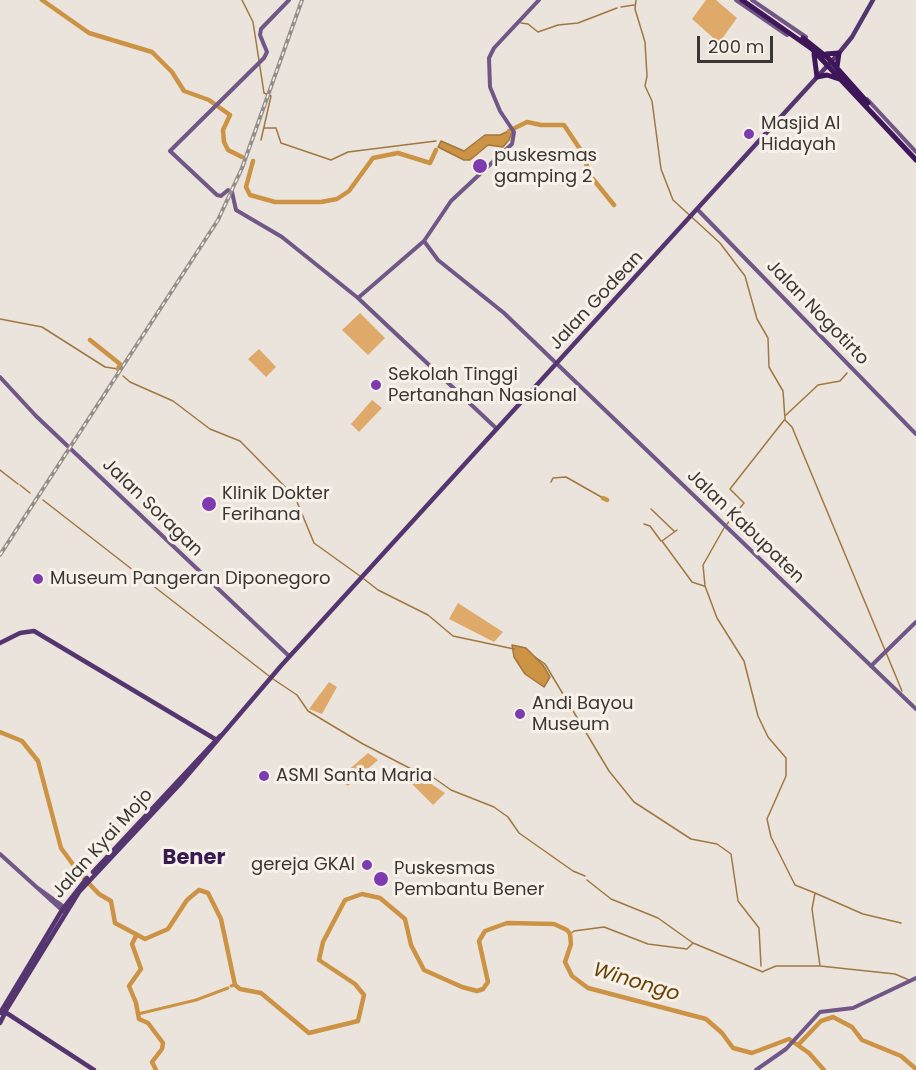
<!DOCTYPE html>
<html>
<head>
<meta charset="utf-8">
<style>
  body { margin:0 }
  #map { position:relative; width:916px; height:1070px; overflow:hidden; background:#ebe4dc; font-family:Poppins,sans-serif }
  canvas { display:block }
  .scale { position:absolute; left:697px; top:36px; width:76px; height:27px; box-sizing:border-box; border:3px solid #393633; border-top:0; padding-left:8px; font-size:18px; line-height:21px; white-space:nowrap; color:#393633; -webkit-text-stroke:4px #f8f1e9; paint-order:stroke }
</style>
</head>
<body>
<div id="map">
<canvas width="916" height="1070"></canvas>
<div class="scale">200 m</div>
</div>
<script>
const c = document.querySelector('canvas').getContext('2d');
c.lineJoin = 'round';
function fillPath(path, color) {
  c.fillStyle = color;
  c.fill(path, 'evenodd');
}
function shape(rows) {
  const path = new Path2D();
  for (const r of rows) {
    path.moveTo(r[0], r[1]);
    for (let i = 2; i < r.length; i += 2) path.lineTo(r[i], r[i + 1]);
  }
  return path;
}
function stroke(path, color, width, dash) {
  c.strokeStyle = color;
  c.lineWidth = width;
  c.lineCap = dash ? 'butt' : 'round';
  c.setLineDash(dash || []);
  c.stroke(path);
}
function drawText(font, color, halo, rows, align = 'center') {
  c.font = font + ' Poppins,sans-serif';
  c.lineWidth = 6;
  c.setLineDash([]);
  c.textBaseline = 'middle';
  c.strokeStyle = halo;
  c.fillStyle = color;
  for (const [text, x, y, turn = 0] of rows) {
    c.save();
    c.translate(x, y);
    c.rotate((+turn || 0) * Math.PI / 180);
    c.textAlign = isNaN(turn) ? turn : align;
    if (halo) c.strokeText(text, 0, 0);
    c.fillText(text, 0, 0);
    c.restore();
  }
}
fillPath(shape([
  [706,0,716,0,737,18,719,43,692,19],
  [360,313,385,338,368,355,342,330],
  [259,349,276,367,266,377,248,359],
  [372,400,382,408,359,432,351,424],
  [458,603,503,632,494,642,449,619],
  [329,682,337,687,322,714,309,709],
  [368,753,378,760,348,786,338,779],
  [409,781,427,781,445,793,433,805]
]), '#dfaa69');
const water = shape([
  [513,129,509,140,503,147,488,145,470,160,464,160,438,147,441,141,464,151,485,135,500,135,513,129],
  [512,645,526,648,543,665,550,677,544,687,525,674,514,657,512,645]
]);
fillPath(water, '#cd9345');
stroke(water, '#a17740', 1.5);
stroke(shape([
  [242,0,253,22,264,93,271,96,261,140],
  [636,0,635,9,645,42,647,76,645,86,652,101,661,169,673,200,720,243,745,276,757,319,768,338,769,367,783,391,785,419,730,489,744,503,727,524],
  [621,7,634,5],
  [521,23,528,24,538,32,558,25,578,23,617,8],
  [264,128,276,128,281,143,331,160,348,152,436,141],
  [0,319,42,327,105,367,118,369],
  [123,376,130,382,173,401,210,429,240,441,295,497,314,543,360,576],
  [786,415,818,385,840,381,847,373],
  [785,420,792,427,902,691],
  [0,470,18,484],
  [551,482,553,478,566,477,603,498],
  [20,485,30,493],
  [43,500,269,676],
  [651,509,674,531],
  [644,524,650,526,661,541],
  [724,528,703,565,705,586,717,618,744,661,758,716,768,737,786,758,786,776,767,819,771,837,795,885,815,893],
  [677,530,662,541,692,582,704,586],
  [364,579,378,590,428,615,453,636,514,649],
  [535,657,545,664,609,771,634,802,691,839,717,844,731,854,738,901,759,928,761,966],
  [273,679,297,695,308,711,363,744,419,773,434,778,451,790,494,807,508,817,519,833,573,871,585,876],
  [587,880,611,899,658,918,693,943,763,972],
  [570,934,574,931,604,927,648,944,687,949,693,943],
  [820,966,812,909,815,893,863,914,901,923],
  [764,971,776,966,820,966,895,974,909,980]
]), '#a17740', 1.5);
stroke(shape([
  [231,986,235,985],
  [138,1014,196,1000,228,988]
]), '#cd9345', 3);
stroke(shape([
  [42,0,89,33,152,52,172,72,184,91,209,100,230,115,223,130,224,142,228,150,242,157],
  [509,131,527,122,541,125,564,125,582,152,591,177],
  [253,161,246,187,250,195,275,202,321,202,337,199,349,191,373,158,398,153,430,163,436,150],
  [593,179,614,205],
  [90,340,120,364,118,369],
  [603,498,607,500],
  [0,732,22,741,38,761,61,848,80,874,99,894,111,901,115,923,145,939,168,929,187,900,199,890,208,893,221,919,235,985,240,989,261,993,309,1033,358,1021,364,995,355,984,319,960,323,942,345,900,362,894,380,898,405,919,411,945,424,970,462,987,477,991,483,989,488,982,479,941,485,931,507,923,554,924,567,930,570,934,571,944,565,962,572,976,588,988,706,1019,722,1033,733,1048,752,1053,789,1039,809,1053,824,1070],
  [136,936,132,944,141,969,129,986,136,1003,139,1019,148,1023,163,1043,162,1049,152,1062,156,1070],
  [798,1045,821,1021,833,1017,852,1027,862,1040,901,1056,916,1069]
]), '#cd9345', 4.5);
stroke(shape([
  [289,0,261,29,260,35,267,52,264,58,170,151,217,195,221,196,228,190,232,192,236,210,282,237,358,298,497,429],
  [736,0,787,35],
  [752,0,806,37],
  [867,99,916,152],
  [698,210,916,434],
  [424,241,438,260,504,313,916,709],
  [358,298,424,241,451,201,512,144,514,132,500,111,490,87,489,58,494,48,539,0],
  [0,377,36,416,289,656],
  [871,666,916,622],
  [0,854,64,912],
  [38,888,67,909],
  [756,1070,786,1049,820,1012,853,1008,916,978]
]), '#705787', 4);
stroke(shape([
  [0,643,20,633,34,631,215,739],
  [279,668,839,53,852,37,873,0],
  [93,872,220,736],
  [5,1012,79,892,180,784,280,667],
  [5,1012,94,1070],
  [0,1013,62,910,87,878],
  [0,1023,5,1013]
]), '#55356f', 4.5);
stroke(shape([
  [742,0,812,49,916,160],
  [803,38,828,58,868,103],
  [814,54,817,77,827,75,839,79],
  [826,54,839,53,837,67]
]), '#3e175b', 5);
const rail = shape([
  [0,555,218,220,242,168,302,0]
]);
stroke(rail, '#938e88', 4);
stroke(rail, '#f8f1e9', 1.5, [4.5]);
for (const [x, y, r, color] of [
  [749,134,6,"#7d3baf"],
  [480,166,8,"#7d3baf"],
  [376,385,6,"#7d3baf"],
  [209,504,8,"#7d3baf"],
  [38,579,6,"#7d3baf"],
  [520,714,6,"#7d3baf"],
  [264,776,6,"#7d3baf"],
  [367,865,6,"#7d3baf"],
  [381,879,8,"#7d3baf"]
]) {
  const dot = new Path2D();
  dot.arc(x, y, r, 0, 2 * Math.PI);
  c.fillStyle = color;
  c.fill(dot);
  stroke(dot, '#f8f1e9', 2);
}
drawText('18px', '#393633', '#f8f1e9', [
  ["Masjid Al",761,124],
  ["Hidayah",761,145],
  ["puskesmas",494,156],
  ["gamping 2",494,177],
  ["Sekolah Tinggi",388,375],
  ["Pertanahan Nasional",388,396],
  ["Klinik Dokter",222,494],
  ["Ferihana",222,515],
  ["Museum Pangeran Diponegoro",50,579],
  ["Andi Bayou",532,704],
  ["Museum",532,725],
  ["ASMI Santa Maria",276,776],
  ["gereja GKAI",355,865,"right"],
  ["Puskesmas",394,869],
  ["Pembantu Bener",394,890]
], 'left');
drawText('18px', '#393633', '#f8f1e9', [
  ["Jalan Godean",597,301,-47],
  ["Jalan Nogotirto",817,313,46],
  ["Jalan Soragan",152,508,44],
  ["Jalan Kabupaten",745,527,44],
  ["Jalan Kyai Mojo",103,844,-48]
]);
drawText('italic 20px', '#684100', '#f8f1e9', [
  ["Winongo",636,983,17]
]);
drawText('bold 21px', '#391951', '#f8f1e9', [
  ["Bener",194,859]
]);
</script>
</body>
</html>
